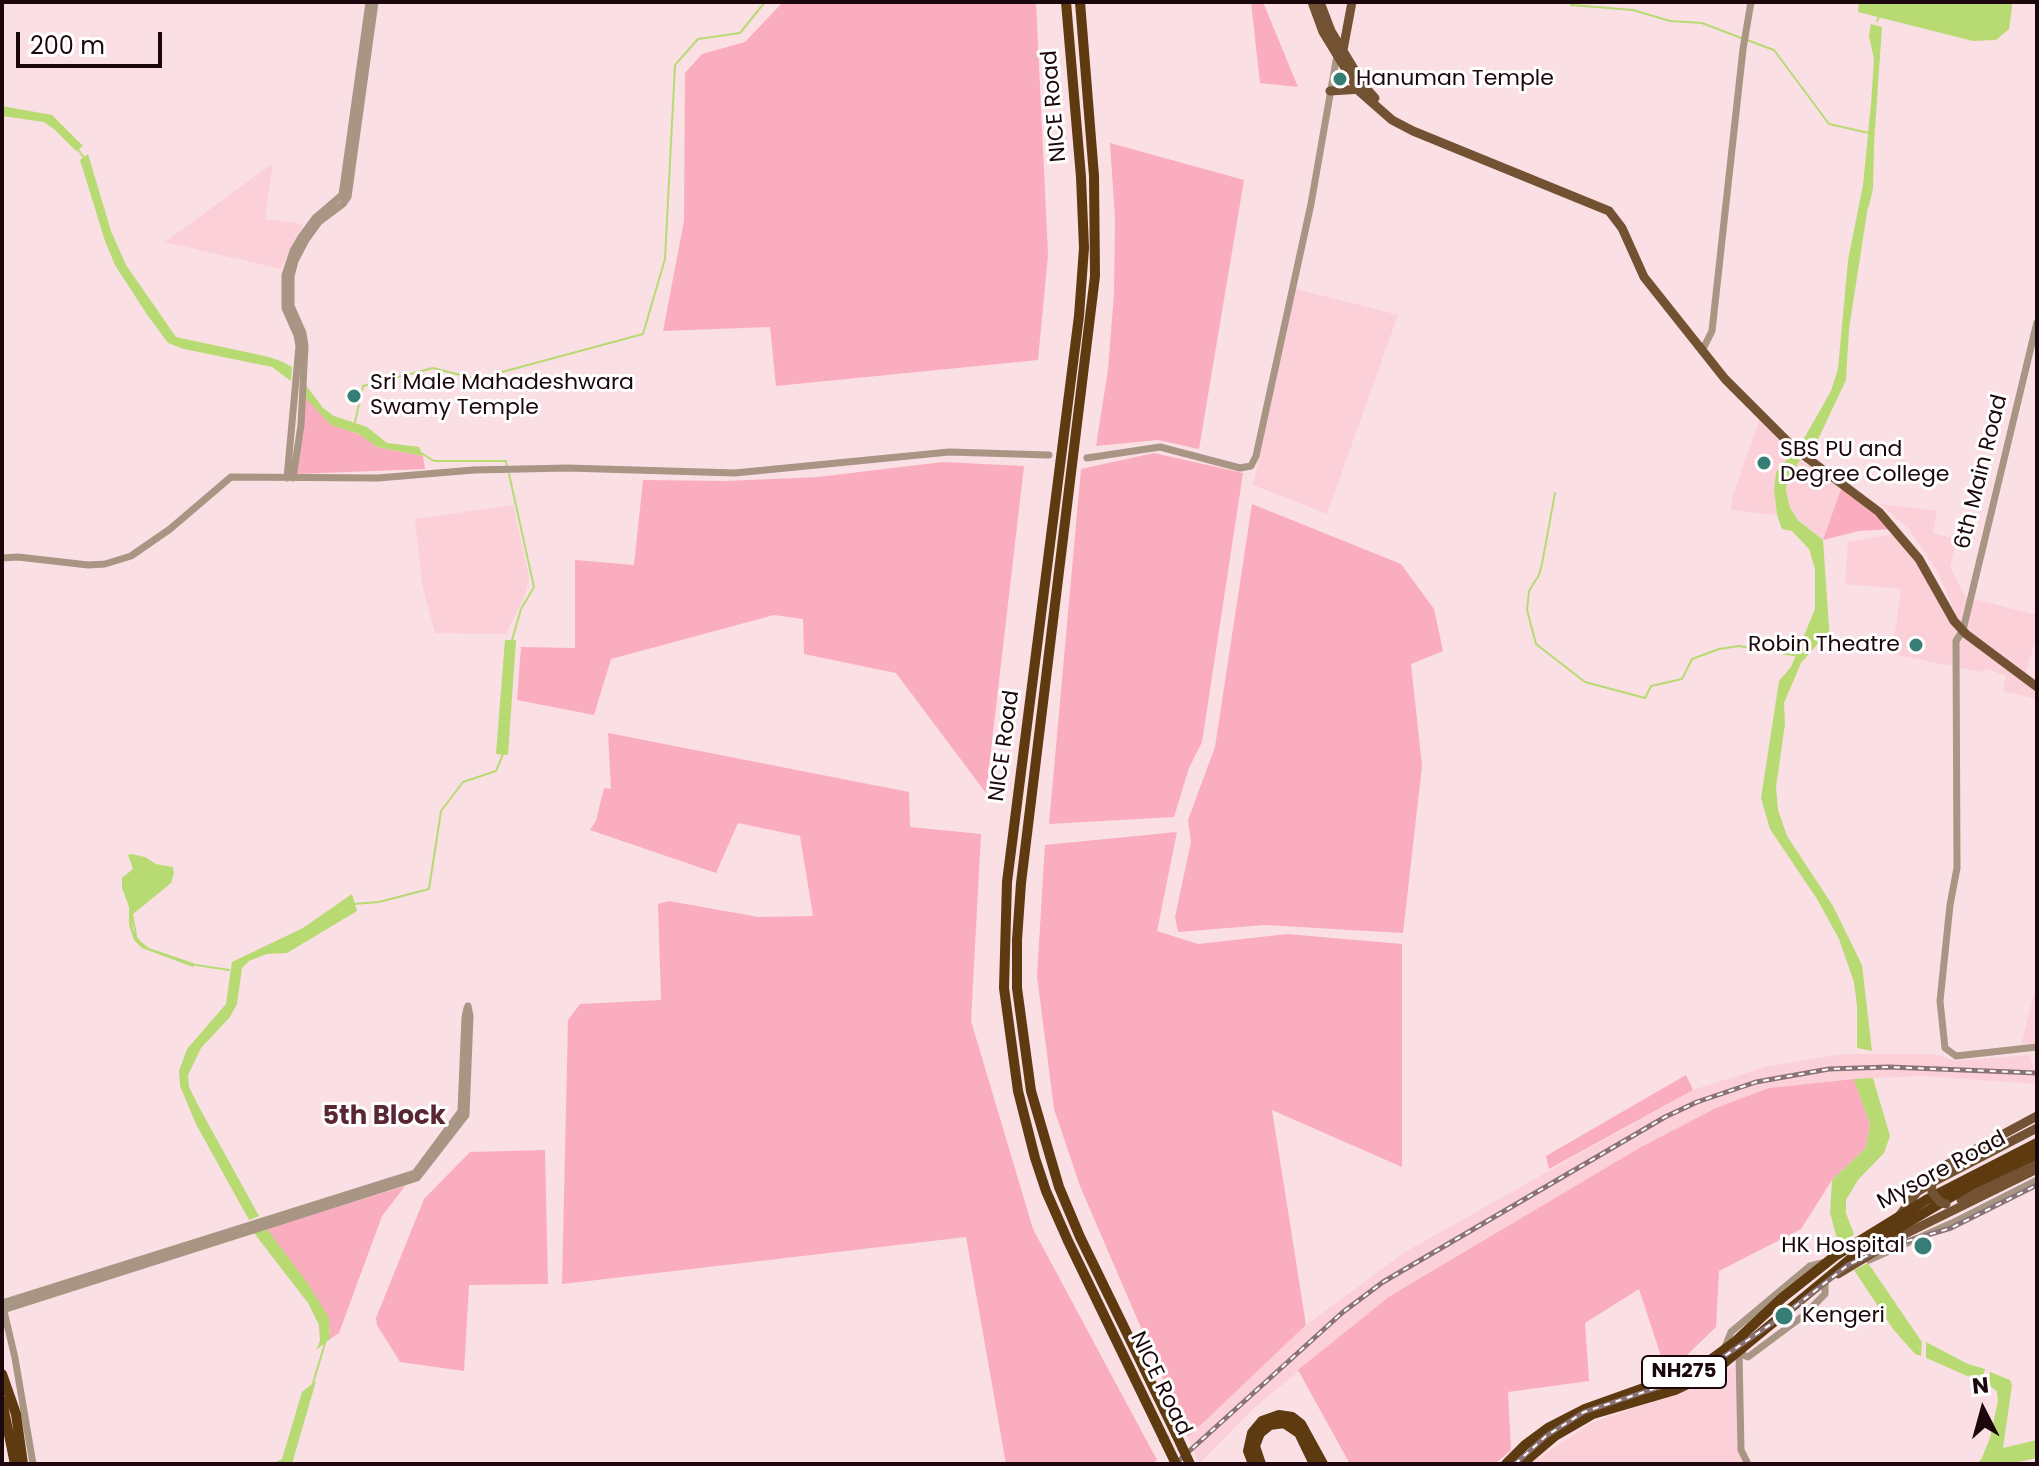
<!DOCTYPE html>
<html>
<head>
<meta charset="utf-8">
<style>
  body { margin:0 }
  #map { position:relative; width:2039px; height:1466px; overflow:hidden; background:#fadfe4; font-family:Poppins,sans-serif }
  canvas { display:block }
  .frame { position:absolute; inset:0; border:4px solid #1b070c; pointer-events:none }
  .north { position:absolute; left:1943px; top:1370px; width:80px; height:80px; -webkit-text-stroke:6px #fff; paint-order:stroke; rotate:354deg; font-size:22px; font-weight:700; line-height:32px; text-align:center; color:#1b070c }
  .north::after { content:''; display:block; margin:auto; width:28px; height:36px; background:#1b070c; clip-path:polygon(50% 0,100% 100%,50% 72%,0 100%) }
  .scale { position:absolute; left:16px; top:32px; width:146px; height:36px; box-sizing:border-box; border:4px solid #1b070c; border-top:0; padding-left:10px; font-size:24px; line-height:28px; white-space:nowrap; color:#1b070c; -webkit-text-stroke:6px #fff; paint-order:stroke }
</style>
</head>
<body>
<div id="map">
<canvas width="2039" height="1466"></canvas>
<div class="frame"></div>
<div class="north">N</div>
<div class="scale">200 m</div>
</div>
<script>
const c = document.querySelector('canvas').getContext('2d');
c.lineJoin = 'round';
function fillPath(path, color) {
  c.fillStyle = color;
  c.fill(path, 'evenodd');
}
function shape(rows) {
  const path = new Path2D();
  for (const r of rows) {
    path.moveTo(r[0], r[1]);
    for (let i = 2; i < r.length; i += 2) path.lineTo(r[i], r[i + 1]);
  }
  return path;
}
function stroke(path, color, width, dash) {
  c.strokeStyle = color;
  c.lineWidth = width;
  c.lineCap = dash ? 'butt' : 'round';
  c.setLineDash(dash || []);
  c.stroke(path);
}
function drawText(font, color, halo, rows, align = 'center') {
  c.font = font + ' Poppins,sans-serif';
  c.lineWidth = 6;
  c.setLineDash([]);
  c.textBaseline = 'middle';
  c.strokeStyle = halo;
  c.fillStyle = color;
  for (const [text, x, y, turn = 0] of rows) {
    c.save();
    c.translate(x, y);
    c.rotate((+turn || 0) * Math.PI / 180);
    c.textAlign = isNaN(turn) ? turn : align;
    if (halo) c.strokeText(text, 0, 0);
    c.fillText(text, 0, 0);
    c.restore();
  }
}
fillPath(shape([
  [273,163,265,219,303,224,281,269,165,242],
  [1296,289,1398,315,1327,514,1253,485],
  [1760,418,1791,455,1776,472,1774,490,1777,515,1731,510,1733,495],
  [1800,460,1842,486,1823,540,1798,519,1790,508,1786,491,1787,481],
  [1880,504,1937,511,1933,533,1957,539,1950,567,1966,597,2037,615,2037,634,2026,673,1960,623,1936,569,1909,529],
  [513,505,529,577,525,595,506,634,435,633,422,584,415,519],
  [1894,534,1922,566,1960,634,2035,688,2037,699,2003,691,2006,676,1987,669,1981,672,1892,654,1901,589,1845,584,1848,542],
  [2037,983,2037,1043,2021,1045],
  [1843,1054,1933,1054,1956,1061,2030,1055,2037,1084,1923,1076,1854,1079,1770,1088,1716,1108,1641,1147,1390,1296,1253,1409,1199,1464,1188,1437,1306,1325,1405,1252,1693,1090,1765,1067],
  [1737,1364,1737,1449,1745,1464,1530,1464,1591,1423,1697,1387]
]), '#fcd0d9');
fillPath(shape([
  [783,2,1036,2,1048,255,1038,360,776,386,770,327,663,331,684,221,685,73,702,54,745,42],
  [1251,2,1263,2,1298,87,1260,83],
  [1110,143,1244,180,1199,449,1158,440,1096,446,1108,370,1114,293,1115,218],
  [303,395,346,429,365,437,377,447,423,456,425,469,296,474],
  [1154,453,1243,473,1202,742,1189,768,1174,817,1049,824,1081,469],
  [943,462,1024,466,986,793,896,673,804,654,803,619,774,615,611,659,594,715,517,700,521,647,575,648,575,560,634,565,643,480,726,481,818,477],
  [1842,486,1848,490,1892,529,1859,531,1823,540],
  [1252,504,1401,564,1434,609,1443,651,1411,664,1422,766,1403,933,1265,925,1178,932,1175,917,1191,842,1188,820,1215,747],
  [608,733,909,792,910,827,981,834,971,1021,1033,1229,1157,1460,1152,1464,1006,1464,966,1237,562,1284,568,1020,580,1004,661,1000,658,904,669,901,758,917,813,916,800,836,738,823,716,873,590,830,596,821,604,788,611,789],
  [1177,832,1157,931,1198,944,1287,934,1402,944,1402,1167,1272,1110,1306,1325,1188,1437,1080,1186,1054,1109,1037,976,1045,845],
  [1686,1075,1693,1090,1549,1169,1546,1156],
  [1854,1079,1870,1124,1866,1148,1832,1180,1801,1229,1719,1271,1716,1327,1684,1358,1661,1356,1639,1289,1585,1323,1589,1381,1508,1392,1511,1450,1495,1464,1350,1464,1298,1370,1390,1296,1641,1147,1716,1108,1769,1088],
  [545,1150,548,1284,469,1285,464,1371,400,1362,377,1325,376,1318,424,1199,470,1152],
  [405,1186,382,1216,339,1333,330,1339,330,1330,267,1229]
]), '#faadbe');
fillPath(shape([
  [1859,2,2012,2,2012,8,2009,29,1996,40,1973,41,1858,12],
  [1871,24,1882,27,1871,187,1849,329,1846,380,1813,450,1802,442,1831,391,1838,369,1848,260,1863,185,1871,104,1874,59,1869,36],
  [2,106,52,115,83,146,76,151,54,129,44,122,2,116],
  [88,154,111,231,126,265,176,337,269,357,283,362,292,367,291,381,272,367,184,349,168,343,146,313,115,265,105,241,80,160],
  [305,384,323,408,334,416,367,427,387,443,419,447,423,456,377,447,359,434,331,425,303,395],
  [1791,455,1800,460,1787,481,1786,491,1790,508,1798,520,1823,540,1830,642,1821,640,1801,663,1784,703,1785,724,1776,787,1778,810,1787,836,1833,906,1862,965,1872,1051,1857,1048,1857,1006,1854,982,1839,939,1817,899,1770,829,1761,798,1779,681,1791,667,1815,609,1815,569,1809,549,1792,531,1782,529,1777,515,1774,490,1776,472],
  [505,640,516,640,508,755,496,754],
  [132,854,145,857,156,864,173,867,174,873,171,883,132,915,133,930,139,940,149,948,196,964,193,967,142,948,134,940,129,925,129,907,122,888,122,878,133,869,128,855],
  [352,894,357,911,287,953,267,954,249,961,242,968,237,1004,230,1017,201,1048,188,1075,189,1087,199,1107,259,1216,249,1220,196,1124,180,1086,179,1071,187,1049,226,1004,232,962,303,928],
  [1873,1078,1890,1136,1884,1153,1858,1180,1846,1200,1846,1213,1854,1234,1839,1246,1830,1213,1832,1180,1866,1148,1870,1124,1854,1079],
  [267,1229,309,1285,329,1318,330,1339,316,1350,320,1341,319,1325,308,1303,254,1233],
  [1868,1263,1922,1342,1921,1356,1915,1354,1893,1329,1854,1270],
  [1926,1342,1968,1364,1985,1369,1981,1382,1926,1358],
  [1990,1372,2010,1380,2012,1385,2003,1448,2037,1440,2037,1458,2008,1464,1975,1464,1981,1460,1990,1438,1998,1401,1997,1391,1987,1384],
  [316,1381,292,1464,272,1464,282,1459,302,1392]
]), '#b7db72');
stroke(shape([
  [1571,5,1633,10,1670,21,1702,23,1741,38],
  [1877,21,1880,15],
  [1747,40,1774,50,1829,124,1869,133],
  [77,148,85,159],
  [1868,206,1872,188,1873,148],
  [355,422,363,386,433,368,476,379,643,334,665,259,675,65,698,39,740,33,765,2],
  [421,453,434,461,506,461,507,467],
  [509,474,534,587,521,609,512,640],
  [1555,493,1542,564,1539,575,1529,591,1527,610,1536,644,1585,682,1645,698,1651,686,1682,679,1692,659,1719,649,1739,646,1799,656],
  [354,904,379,902,429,889,441,811,463,782,496,771,503,754],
  [132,914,136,935],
  [196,965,229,970],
  [313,1383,325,1343]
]), '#b7db72', 2);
stroke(shape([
  [2037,322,1963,630,1956,641,1957,868,1950,905,1940,1001,1945,1048,1956,1056,2037,1047],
  [1704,347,1712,331,1743,49,1751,2],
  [1087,458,1160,447,1240,468,1251,466,1256,456,1311,204,1337,55],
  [287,478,299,346,297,335,285,308,285,275,293,251,301,237,315,218,342,195,369,2],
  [293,478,301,425,305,346,303,333,291,306,291,276,295,261,306,240,319,222,343,204,348,197,375,2],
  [2,558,18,557,88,565,105,564,131,556,170,529,231,477,378,478,474,470,568,468,735,473,949,452,1049,455],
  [1869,1260,1952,1223,2037,1180],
  [2,1303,415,1173,461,1111,465,1017,467,1008],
  [3,1307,15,1358,33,1464],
  [3,1310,417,1178,466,1115,470,1016,468,1006],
  [1725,1347,1731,1332,1810,1266,1826,1262],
  [1748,1464,1741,1450,1739,1353,1748,1357,1803,1316,1825,1294,1825,1281]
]), '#a89584', 7);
stroke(shape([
  [1312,2,1323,32,1359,91,1392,120,1413,131,1609,211,1622,228,1644,277,1725,379,1794,448,1879,512,1919,559,1954,621,1966,634,2037,687],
  [1320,2,1331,31,1365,87,1375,98],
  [1343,50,1352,2],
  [1330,91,1362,89],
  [1931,1178,1937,1170,2037,1116],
  [1961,1200,2037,1160],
  [1900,1215,1917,1192,1937,1180,2037,1128],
  [1838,1274,1903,1235,2037,1169]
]), '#725232', 9);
stroke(shape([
  [1066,2,1081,177,1084,248,1079,316,1007,882,1004,988,1018,1091,1035,1158,1046,1191,1068,1241,1164,1439],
  [1080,2,1094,176,1095,276,1021,883,1017,940,1017,988,1031,1091,1059,1187,1080,1237,1176,1434],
  [2,1374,16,1414,23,1464],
  [2,1401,15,1464],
  [1253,1464,1248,1451,1252,1433,1262,1421,1279,1415,1292,1417,1301,1424,1323,1464],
  [1261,1464,1255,1446,1260,1433,1270,1425,1284,1423,1299,1433,1314,1464],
  [1506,1464,1525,1445,1548,1428,1585,1409,1669,1379,1709,1361,1736,1341,1782,1298,1835,1256,1926,1200,2037,1143],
  [1522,1464,1555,1436,1593,1414,1675,1390,1712,1373,1860,1251,1973,1184,2037,1154]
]), '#5e3a10', 10);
const rail = shape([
  [1175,1464,1343,1312,1383,1282,1665,1117,1697,1102,1756,1082,1829,1069,1889,1067,2037,1073],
  [1515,1464,1546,1436,1584,1412,1692,1376,1713,1364,1784,1315,1848,1265,1881,1249,1951,1228,2037,1185]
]);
stroke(rail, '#8a7277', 5);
stroke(rail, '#fff', 2, [6]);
stroke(shape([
  [1931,1178,1932,1192,1940,1202,1946,1204]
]), '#725232', 9);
stroke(shape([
  [1176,1434,1190,1464],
  [1164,1439,1176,1464]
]), '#5e3a10', 10);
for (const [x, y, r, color] of [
  [1340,79,8,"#367d75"],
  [354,396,8,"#367d75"],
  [1764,463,8,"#367d75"],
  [1916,645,8,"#367d75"],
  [1923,1246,10,"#367d75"],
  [1784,1316,10,"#367d75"]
]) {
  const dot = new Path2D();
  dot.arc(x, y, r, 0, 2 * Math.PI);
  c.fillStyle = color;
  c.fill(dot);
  stroke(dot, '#fff', 3);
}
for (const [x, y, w] of [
  [1684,1372,84]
]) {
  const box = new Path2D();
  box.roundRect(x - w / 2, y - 16, w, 32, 6);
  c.fillStyle = '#fff';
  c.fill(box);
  stroke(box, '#1b070c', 2);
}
drawText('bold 20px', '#1b070c', null, [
  ["NH275",1684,1372]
]);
drawText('22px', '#1b070c', '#fff', [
  ["Hanuman Temple",1356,79],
  ["Sri Male Mahadeshwara",370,383],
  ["Swamy Temple",370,408],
  ["SBS PU and",1780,450],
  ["Degree College",1780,475],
  ["Robin Theatre",1900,645,"right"],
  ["HK Hospital",1905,1246,"right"],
  ["Kengeri",1802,1316]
], 'left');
drawText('22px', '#1b070c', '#fff', [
  ["NICE Road",1055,106,-95],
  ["6th Main Road",1982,472,-76],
  ["NICE Road",1005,746,-82],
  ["Mysore Road",1942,1171,-28],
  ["NICE Road",1160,1384,64]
]);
drawText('bold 26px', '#592734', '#fff', [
  ["5th Block",384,1117]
]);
</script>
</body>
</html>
